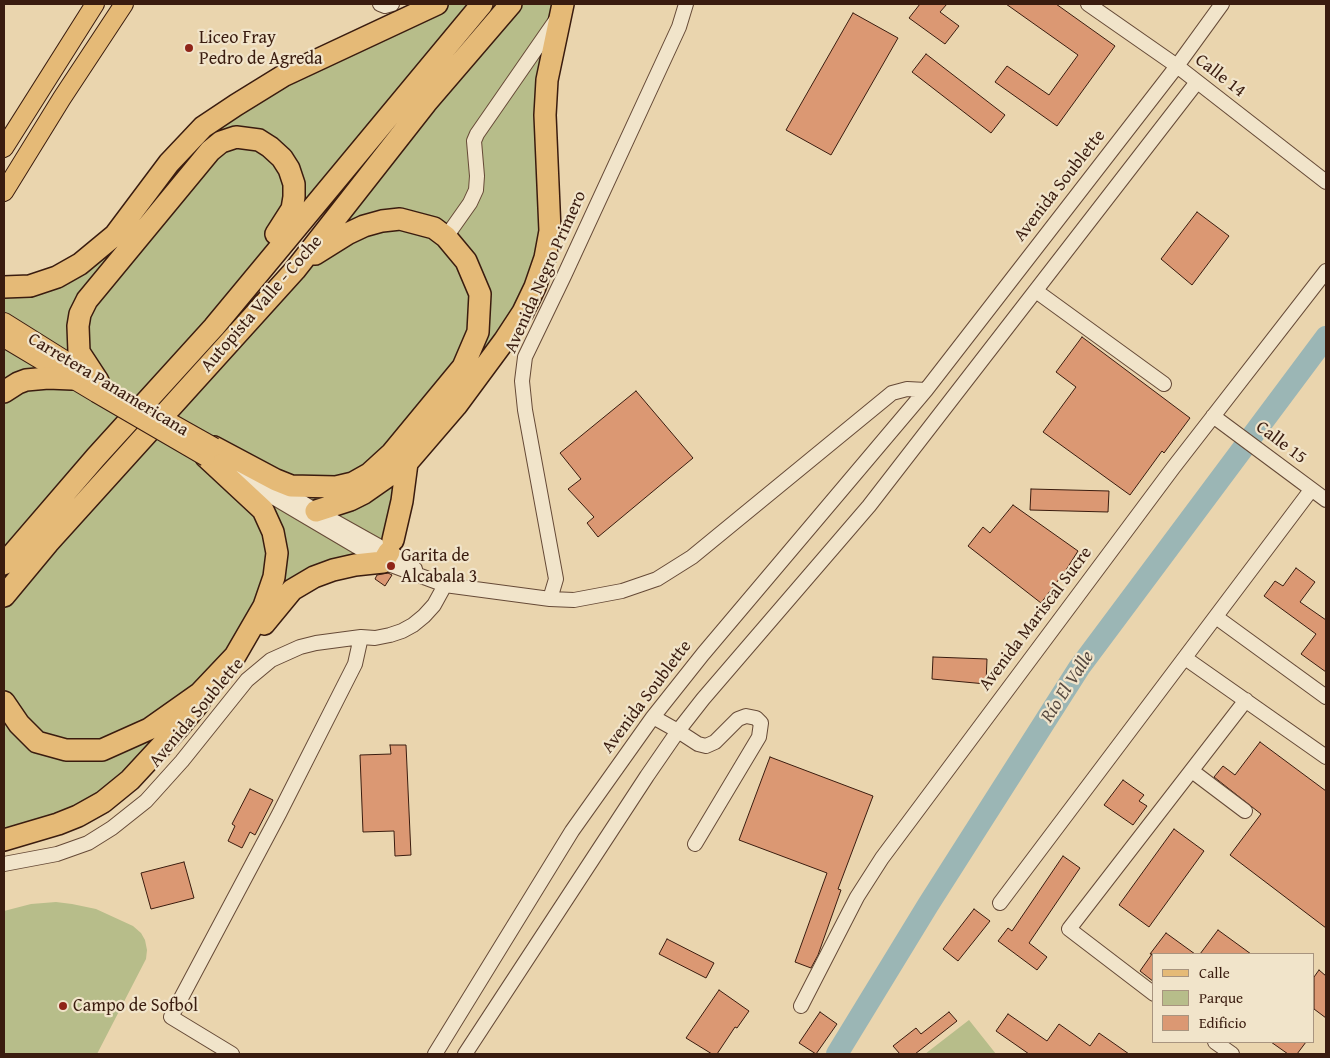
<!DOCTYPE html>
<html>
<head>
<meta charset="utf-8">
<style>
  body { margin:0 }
  #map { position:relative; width:1330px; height:1058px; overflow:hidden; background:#ead5ae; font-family:"Gentium Book Plus",serif }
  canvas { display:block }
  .frame { position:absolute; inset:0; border:5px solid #3a1c0f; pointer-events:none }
  .legend { position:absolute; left:1152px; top:953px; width:162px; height:90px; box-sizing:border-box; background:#f1e4ca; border:1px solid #a8947f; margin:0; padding:6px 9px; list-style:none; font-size:15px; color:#3a1c0f }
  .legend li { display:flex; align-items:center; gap:10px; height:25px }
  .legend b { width:25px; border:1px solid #a8947f }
</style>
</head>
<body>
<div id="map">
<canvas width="1330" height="1058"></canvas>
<div class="frame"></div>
<ul class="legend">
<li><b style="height:6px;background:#e5ba77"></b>Calle</li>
<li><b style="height:14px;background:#b7bd8a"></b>Parque</li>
<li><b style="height:14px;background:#db9873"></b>Edificio</li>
</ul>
</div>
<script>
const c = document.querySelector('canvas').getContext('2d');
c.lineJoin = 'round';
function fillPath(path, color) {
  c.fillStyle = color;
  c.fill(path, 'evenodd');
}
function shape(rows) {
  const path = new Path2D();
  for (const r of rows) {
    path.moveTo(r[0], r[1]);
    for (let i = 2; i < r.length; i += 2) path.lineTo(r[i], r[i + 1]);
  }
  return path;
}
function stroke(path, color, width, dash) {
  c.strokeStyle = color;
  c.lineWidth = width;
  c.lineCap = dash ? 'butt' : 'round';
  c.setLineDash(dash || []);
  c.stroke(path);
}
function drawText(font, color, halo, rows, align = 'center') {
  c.font = font + ' "Gentium Book Plus",serif';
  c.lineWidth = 4.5;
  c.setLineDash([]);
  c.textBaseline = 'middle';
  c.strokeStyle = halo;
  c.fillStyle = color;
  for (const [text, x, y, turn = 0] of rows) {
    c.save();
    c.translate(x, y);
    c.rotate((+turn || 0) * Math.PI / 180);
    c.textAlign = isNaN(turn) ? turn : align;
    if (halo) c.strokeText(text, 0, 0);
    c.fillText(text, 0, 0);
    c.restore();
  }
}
fillPath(shape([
  [437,4,482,4,4,564,4,287,80,264,203,127],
  [511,4,563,4,547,156,535,287,407,463,393,540,307,581,130,780,4,840,4,596],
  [56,902,72,904,96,909,133,926,141,933,145,940,147,950,146,959,97,1054,5,1054,4,1052,4,911,31,904],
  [969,1020,996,1054,925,1054]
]), '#b7bd8a');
stroke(shape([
  [837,1054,928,905,1079,668,1326,337]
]), '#9bb6b5', 22);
const building = shape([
  [920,4,947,4,940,12,959,26,945,44,909,18,920,4],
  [1006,4,1056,4,1115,46,1057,126,995,82,1007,66,1049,95,1078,55,1006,4],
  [853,13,898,38,831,155,786,130,853,13],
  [926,54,1005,115,991,133,912,72,926,54],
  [1197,212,1229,236,1192,285,1161,259,1197,212],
  [1082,337,1190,418,1164,453,1162,451,1130,495,1043,432,1076,387,1056,372,1082,337],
  [636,391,693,458,598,537,587,523,594,517,568,489,581,479,560,453,636,391],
  [1031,489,1109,491,1108,512,1030,510,1031,489],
  [1013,505,1078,551,1066,570,1041,603,968,546,983,527,990,533,1013,505],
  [1296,568,1315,582,1300,602,1326,620,1326,672,1301,654,1316,634,1264,596,1275,581,1283,586,1296,568],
  [388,573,392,575,385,586,375,579,377,575,388,573],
  [933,657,987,659,986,684,932,679,933,657],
  [1260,742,1326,791,1326,928,1230,855,1261,814,1214,777,1223,766,1235,775,1260,742],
  [390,745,406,745,411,855,395,856,394,831,363,832,360,755,391,754,390,745],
  [770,757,873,796,838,889,841,890,818,955,811,968,795,962,827,873,739,840,770,757],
  [1123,780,1144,795,1139,801,1147,806,1133,825,1104,805,1123,780],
  [250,789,273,800,255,835,250,832,242,848,228,841,235,826,232,824,250,789],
  [1174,829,1204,851,1149,927,1119,905,1174,829],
  [1063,856,1080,868,1029,943,1047,957,1037,970,998,941,1008,928,1012,931,1063,856],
  [184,862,194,898,151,909,141,873,184,862],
  [974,909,990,921,958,961,943,949,974,909],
  [1218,930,1251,954,1200,954,1218,930],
  [1166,933,1195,954,1154,954,1154,982,1140,971,1152,954,1150,954,1166,933],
  [667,939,714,963,706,978,659,954,667,939],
  [1319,970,1326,976,1326,1018,1314,1009,1314,977,1319,970],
  [719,990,749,1011,737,1028,735,1027,717,1054,712,1054,686,1038,719,990],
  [820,1012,837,1024,816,1054,799,1043,820,1012],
  [949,1012,957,1021,915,1054,900,1054,893,1046,916,1028,921,1034,949,1012],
  [1008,1014,1047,1041,1059,1024,1090,1046,1099,1033,1129,1054,1029,1054,996,1031,1008,1014],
  [1271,1042,1306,1042,1297,1054,1288,1054,1271,1042]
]);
fillPath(building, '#db9873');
stroke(building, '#3a1c0f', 1);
const minor = shape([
  [380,4,385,6,392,4],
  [1088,4,1177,66,1326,182],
  [446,237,470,203,476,190,477,176,474,141,477,134,556,20],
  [1036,291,1164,384],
  [1213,416,1326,500],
  [234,474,383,562,445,585,550,599,574,600,622,591,657,579,692,557,892,393,907,389,926,390],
  [277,487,316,511,400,558,415,569],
  [550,599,556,579,525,410,522,381,525,357,564,276,679,27,686,4],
  [1216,617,1326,697],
  [1185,658,1326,757],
  [653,717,678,731,698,744,706,746,715,742,738,719,746,716,756,718,761,723,759,737,695,844],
  [1192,771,1245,811],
  [4,864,57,854,88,843,112,828,146,801,182,761,247,680,271,660,300,647,316,643,361,637,375,638,390,635,402,631,413,625,424,616,434,605,445,585],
  [1000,903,1311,490],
  [1154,994,1069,929,1246,700],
  [801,1006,857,897,882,858,1173,468,1326,271],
  [1215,1042,1232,1054],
  [232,1054,171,1017,279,814,355,664,361,637],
  [435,1054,572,831,653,717,703,654,926,390,1177,66,1222,4],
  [465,1054,647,776,678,731,703,699,869,506,1197,82]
]);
const major = shape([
  [4,148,95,4],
  [4,192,62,98,124,4],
  [4,322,95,379],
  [4,338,96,393]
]);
const highway = shape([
  [4,287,30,286,57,277,80,264,115,235,169,163,203,127,236,105,283,76,437,4],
  [98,381,79,352,78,326,80,314,87,300,210,151,221,142,236,137,259,140,270,147,282,158,289,169,294,184,294,197,292,209,276,234],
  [4,392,18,383,26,380,48,378,72,379],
  [214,447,276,480,291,486,336,487,353,483,369,474,392,453,463,367,478,332,480,294,466,261,446,237,434,228,400,219,382,221,364,226,347,234,315,254],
  [316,511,350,500,364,493,407,463,456,406,504,341,523,312,535,287,545,258,550,231,545,115,547,80,563,4],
  [393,540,402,501,407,463],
  [4,564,96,457,214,327,482,4],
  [4,596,48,543,295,270,426,103,511,4],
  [264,624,292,590,314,577,333,570,355,565,383,562,389,552],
  [4,702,19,724,37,742,66,750,102,750,149,729,200,693,235,656,264,606,274,577,277,553,273,532,263,510,206,457],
  [4,840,58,824,78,816,103,802,130,780,179,727,199,703]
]);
stroke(minor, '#664a37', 16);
stroke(major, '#3a1c0f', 20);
stroke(highway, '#3a1c0f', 24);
stroke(minor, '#f1e4ca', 14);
stroke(major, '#e5ba77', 18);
stroke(highway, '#e5ba77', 21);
const majorBridge = shape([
  [96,393,206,457],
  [173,424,214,447]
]);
stroke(majorBridge, '#3a1c0f', 20, []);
stroke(majorBridge, '#e5ba77', 18);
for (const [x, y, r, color] of [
  [189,48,5,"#8f2418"],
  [391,566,5,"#8f2418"],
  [63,1006,5,"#8f2418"]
]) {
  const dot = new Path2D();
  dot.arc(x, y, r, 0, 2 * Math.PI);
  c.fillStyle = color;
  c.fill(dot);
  stroke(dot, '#f1e4ca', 2);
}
drawText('18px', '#3a1c0f', '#f1e4ca', [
  ["Liceo Fray",199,38],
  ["Pedro de Agreda",199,59],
  ["Garita de",401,556],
  ["Alcabala 3",401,577],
  ["Campo de Sofbol",73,1006]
], 'left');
drawText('18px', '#3a1c0f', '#f1e4ca', [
  ["Calle 14",1220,76,38],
  ["Avenida Soublette",1060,186,-52],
  ["Avenida Negro Primero",546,272,-66],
  ["Autopista Valle - Coche",262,304,-49],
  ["Carretera Panamericana",108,385,31],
  ["Calle 15",1281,443,37],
  ["Avenida Mariscal Sucre",1036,619,-53],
  ["Avenida Soublette",647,697,-53],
  ["Avenida Soublette",197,713,-50]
]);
drawText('italic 19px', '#574a41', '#f1e4ca', [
  ["Río El Valle",1068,687,-57]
]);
</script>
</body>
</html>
